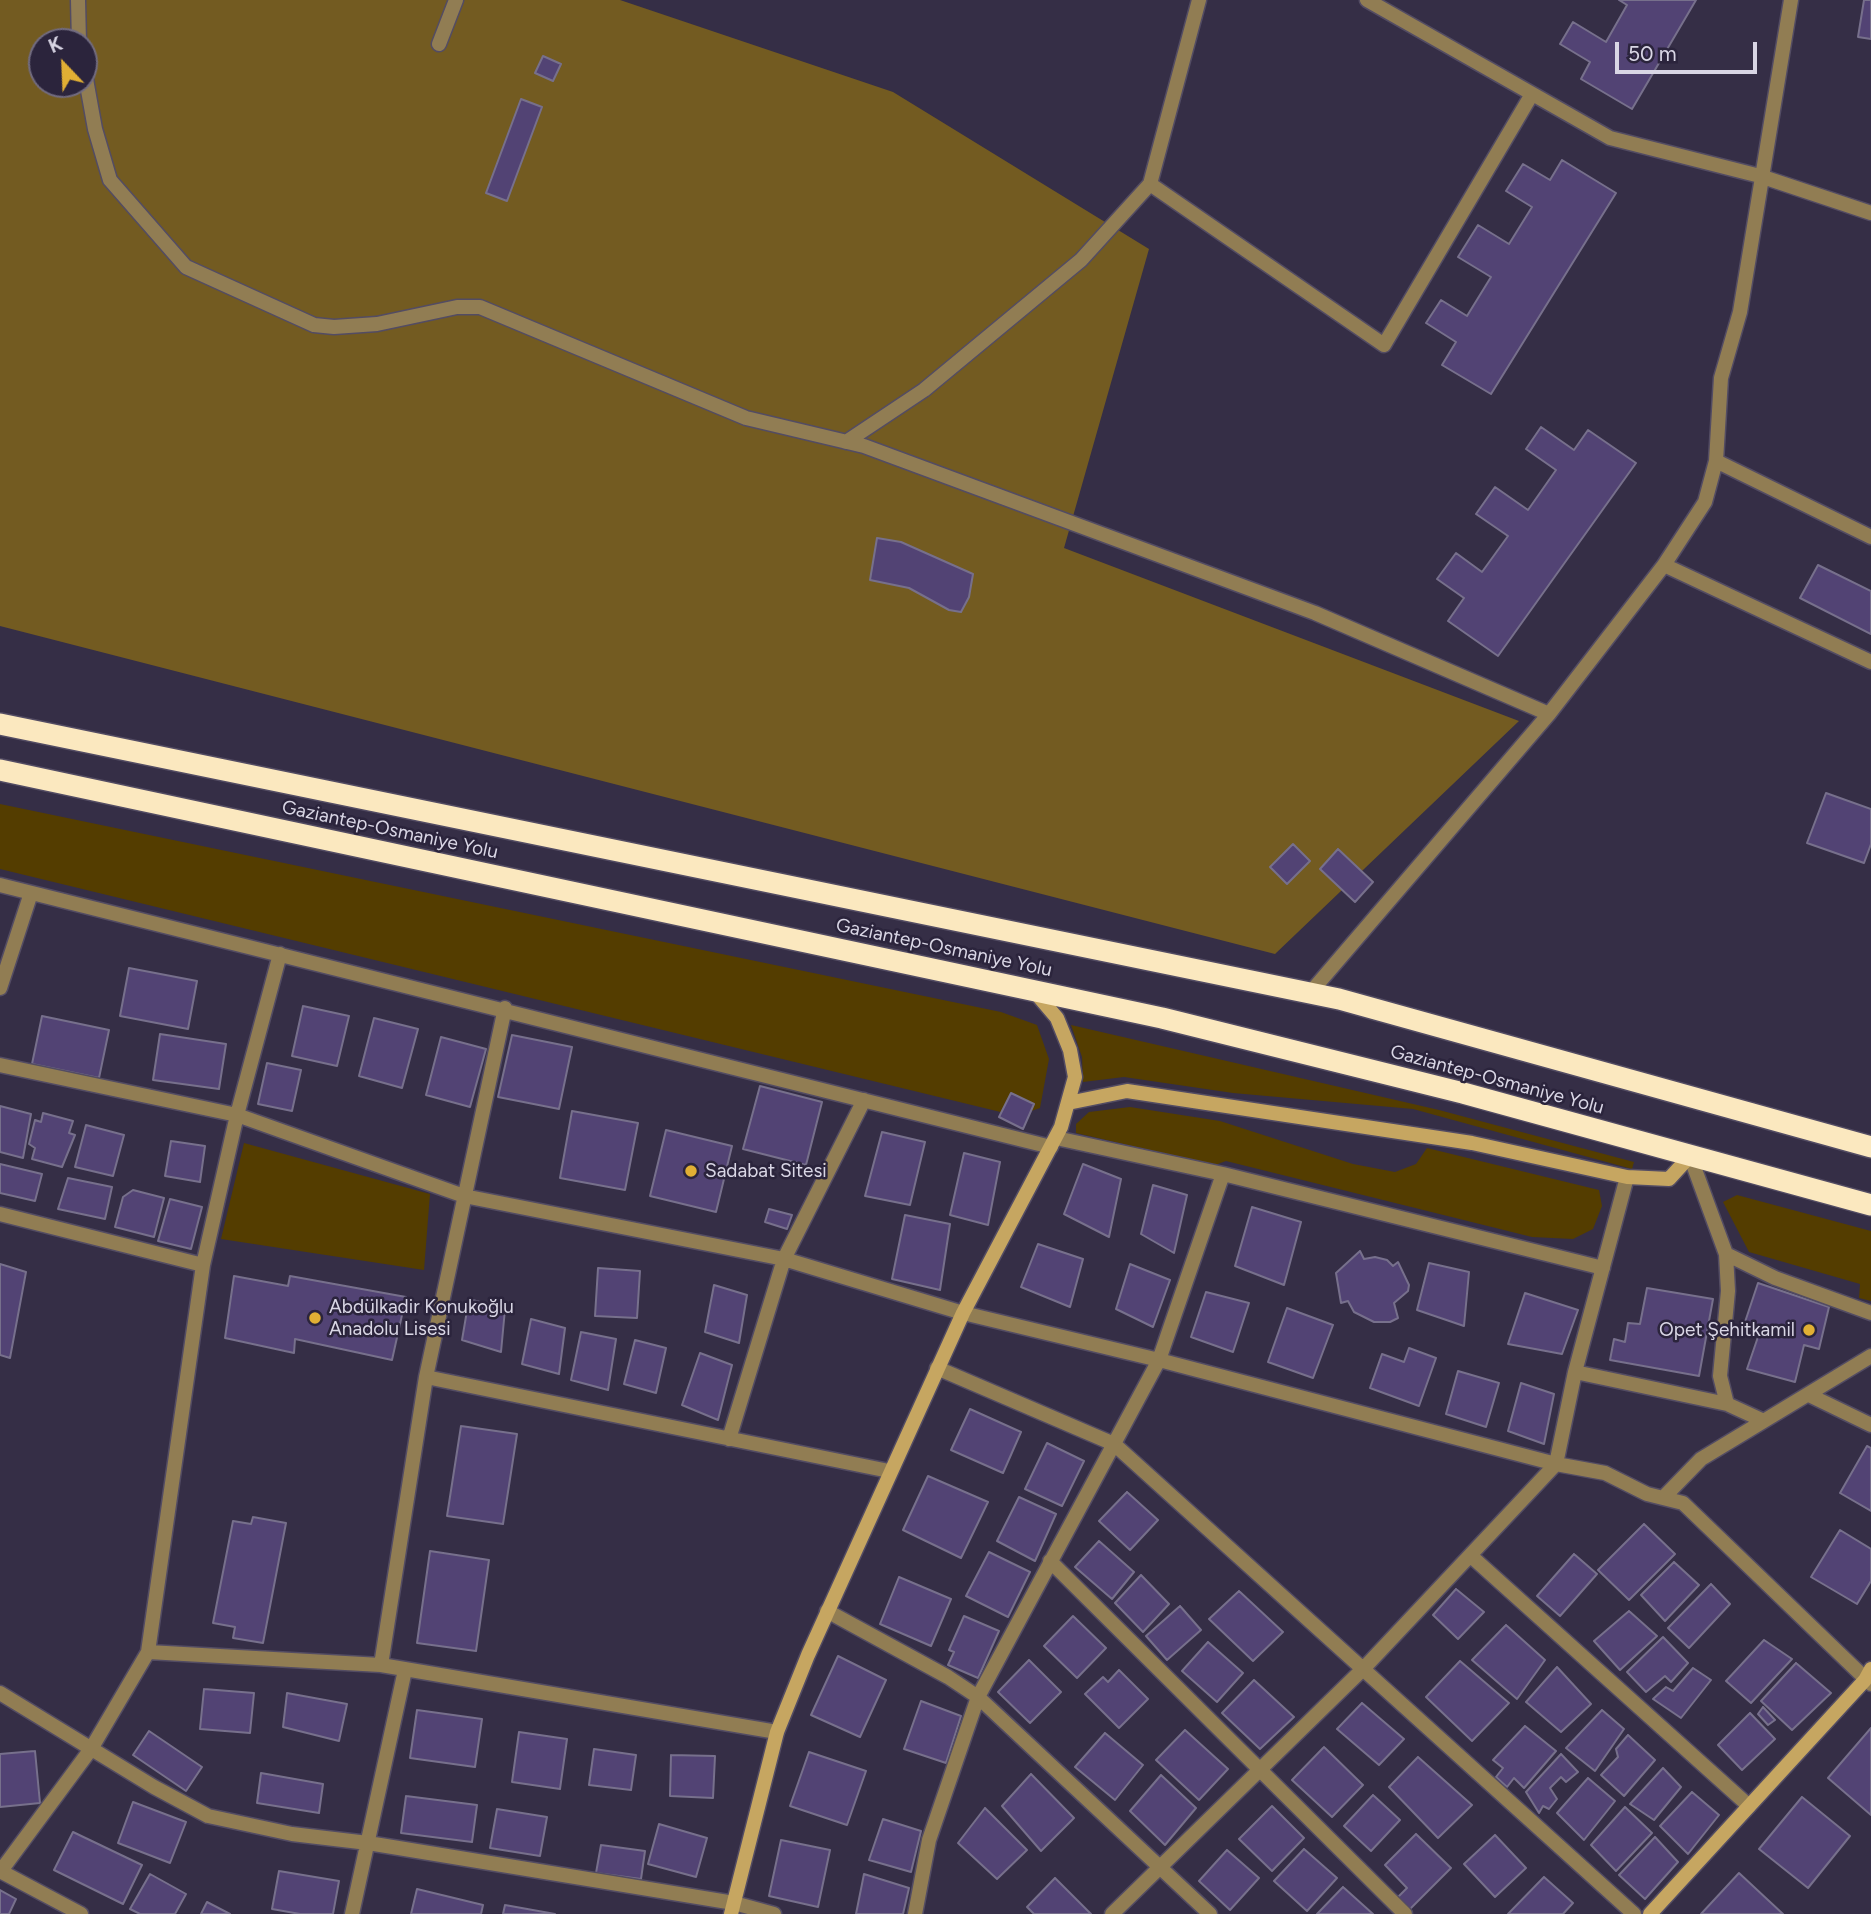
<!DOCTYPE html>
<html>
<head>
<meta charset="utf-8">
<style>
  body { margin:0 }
  #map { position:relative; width:1871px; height:1914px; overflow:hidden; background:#352e46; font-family:Figtree,sans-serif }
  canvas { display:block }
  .north { position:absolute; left:28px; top:28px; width:70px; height:70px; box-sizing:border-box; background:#2b243c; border:2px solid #716b80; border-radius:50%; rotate:337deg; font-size:19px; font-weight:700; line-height:28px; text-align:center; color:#d9d6e5 }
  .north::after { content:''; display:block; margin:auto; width:24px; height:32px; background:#e1af34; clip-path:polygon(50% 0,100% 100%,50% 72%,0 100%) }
  .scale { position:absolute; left:1615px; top:42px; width:142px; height:32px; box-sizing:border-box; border:4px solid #d9d6e5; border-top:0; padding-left:9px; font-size:21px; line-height:24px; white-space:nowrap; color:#d9d6e5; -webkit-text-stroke:5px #2b243c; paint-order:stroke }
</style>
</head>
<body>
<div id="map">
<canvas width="1871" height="1914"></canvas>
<div class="north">K</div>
<div class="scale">50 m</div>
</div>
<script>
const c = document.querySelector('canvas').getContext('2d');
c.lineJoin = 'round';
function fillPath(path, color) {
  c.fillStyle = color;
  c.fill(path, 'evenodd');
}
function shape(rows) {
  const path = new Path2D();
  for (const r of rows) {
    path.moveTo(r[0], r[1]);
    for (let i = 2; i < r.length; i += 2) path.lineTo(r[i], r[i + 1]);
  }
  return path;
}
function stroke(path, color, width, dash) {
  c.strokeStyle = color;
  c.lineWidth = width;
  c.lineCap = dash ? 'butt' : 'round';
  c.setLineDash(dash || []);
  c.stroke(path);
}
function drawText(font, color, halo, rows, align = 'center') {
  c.font = font + ' Figtree,sans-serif';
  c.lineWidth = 5;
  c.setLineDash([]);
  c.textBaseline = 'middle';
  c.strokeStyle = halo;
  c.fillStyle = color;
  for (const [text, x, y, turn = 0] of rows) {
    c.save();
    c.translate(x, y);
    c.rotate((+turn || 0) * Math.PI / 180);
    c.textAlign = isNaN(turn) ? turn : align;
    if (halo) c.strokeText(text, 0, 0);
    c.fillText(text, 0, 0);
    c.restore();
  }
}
fillPath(shape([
  [0,804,1001,1012,1037,1025,1049,1059,1040,1108,1017,1116,0,869],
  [1071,1025,1439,1110,1634,1162,1632,1169,1413,1109,1233,1093,1124,1077,1083,1082,1082,1057],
  [1130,1107,1220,1121,1353,1164,1395,1172,1416,1164,1427,1148,1599,1190,1602,1206,1593,1229,1573,1239,1532,1237,1226,1161,1215,1165,1076,1133,1076,1124,1089,1112],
  [244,1143,430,1194,424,1270,221,1239],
  [1737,1195,1871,1231,1871,1301,1859,1298,1860,1284,1749,1252,1723,1202]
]), '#543d00');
fillPath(shape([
  [0,0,620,0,893,92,1149,249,1064,548,1519,721,1275,954,0,626],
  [42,42,84,42,84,84,42,84]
]), '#735b21');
const building = shape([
  [1619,0,1696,0,1632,109,1581,79,1590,62,1560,44,1573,22,1606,42,1627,5,1619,0],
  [1864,0,1871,0,1871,39,1858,37,1864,0],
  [543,56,561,64,553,81,535,73,543,56],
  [521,99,542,107,507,201,486,193,521,99],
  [1562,160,1616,193,1491,394,1442,365,1456,342,1426,323,1441,300,1467,316,1491,277,1458,257,1478,225,1509,244,1532,207,1506,191,1523,164,1550,180,1562,160],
  [1541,427,1574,450,1588,430,1636,463,1498,656,1448,621,1464,598,1437,579,1456,553,1482,572,1508,536,1476,514,1495,487,1528,510,1556,470,1526,449,1541,427],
  [877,538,901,542,973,574,969,597,961,612,949,610,909,588,870,580,877,538],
  [1818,565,1871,591,1871,634,1800,598,1818,565],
  [1826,793,1871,809,1871,844,1864,863,1807,843,1826,793],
  [1293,844,1310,861,1287,884,1270,867,1293,844],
  [1338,849,1373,882,1355,902,1320,869,1338,849],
  [129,968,197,981,188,1029,120,1016,129,968],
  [303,1006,349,1016,337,1066,292,1056,303,1006],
  [42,1016,109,1030,99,1078,32,1064,42,1016],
  [374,1018,418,1029,402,1088,359,1076,374,1018],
  [160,1034,226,1044,219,1089,153,1080,160,1034],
  [512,1035,572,1047,559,1109,498,1097,512,1035],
  [441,1037,486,1049,470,1107,426,1095,441,1037],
  [267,1063,301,1070,292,1111,258,1104,267,1063],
  [760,1086,822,1102,806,1165,743,1149,760,1086],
  [1011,1093,1034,1104,1023,1129,999,1117,1011,1093],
  [0,1106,31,1114,23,1158,0,1152,0,1106],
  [572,1111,638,1123,625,1190,560,1178,572,1111],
  [43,1113,73,1121,69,1133,75,1135,62,1167,32,1159,35,1148,29,1144,35,1120,41,1122,43,1113],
  [86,1125,124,1135,113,1176,75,1167,86,1125],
  [666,1130,732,1146,716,1212,650,1196,666,1130],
  [882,1132,925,1142,910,1205,865,1196,882,1132],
  [171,1141,205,1146,200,1182,165,1176,171,1141],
  [964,1153,1000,1162,988,1225,950,1215,964,1153],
  [0,1164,42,1174,35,1201,0,1193,0,1164],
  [1083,1164,1121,1179,1109,1237,1064,1214,1083,1164],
  [68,1178,112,1187,105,1219,58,1209,68,1178],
  [1153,1185,1187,1195,1174,1253,1141,1234,1153,1185],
  [133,1190,164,1198,154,1237,115,1227,123,1197,133,1190],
  [170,1199,202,1207,191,1249,158,1241,170,1199],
  [1252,1207,1301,1222,1284,1285,1235,1266,1252,1207],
  [769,1209,792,1215,787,1229,765,1222,769,1209],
  [905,1215,950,1224,940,1290,892,1279,905,1215],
  [1038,1244,1083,1259,1070,1307,1021,1287,1038,1244],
  [1360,1251,1364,1259,1375,1257,1387,1260,1393,1266,1398,1262,1409,1285,1408,1291,1394,1303,1398,1318,1390,1322,1374,1322,1354,1312,1348,1301,1341,1303,1336,1273,1360,1251],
  [1429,1263,1469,1272,1464,1326,1417,1310,1429,1263],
  [0,1264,26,1272,10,1358,0,1355,0,1264],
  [1130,1264,1170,1280,1153,1327,1116,1309,1130,1264],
  [598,1268,640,1271,637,1318,595,1316,598,1268],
  [234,1276,288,1286,290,1276,406,1297,392,1360,295,1339,294,1353,225,1338,234,1276],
  [1758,1283,1829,1307,1819,1349,1804,1345,1795,1382,1747,1369,1759,1334,1743,1328,1758,1283],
  [714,1285,747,1295,739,1343,705,1332,714,1285],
  [1647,1288,1713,1299,1699,1376,1610,1360,1614,1339,1625,1342,1628,1323,1640,1324,1647,1288],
  [1206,1292,1249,1303,1233,1352,1191,1337,1206,1292],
  [1525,1293,1578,1310,1562,1354,1508,1344,1525,1293],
  [469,1299,505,1309,501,1352,462,1340,469,1299],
  [1287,1308,1333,1325,1313,1378,1268,1362,1287,1308],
  [531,1319,565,1328,559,1374,522,1364,531,1319],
  [581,1332,616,1339,608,1390,571,1380,581,1332],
  [635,1340,666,1348,656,1393,624,1384,635,1340],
  [1409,1348,1436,1358,1419,1406,1370,1388,1382,1354,1404,1362,1409,1348],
  [700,1353,732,1365,718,1420,682,1405,700,1353],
  [1458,1371,1499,1383,1486,1427,1446,1414,1458,1371],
  [1521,1383,1554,1394,1544,1444,1508,1431,1521,1383],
  [970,1409,1021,1432,1003,1473,951,1450,970,1409],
  [461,1426,517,1434,503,1524,447,1516,461,1426],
  [1047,1443,1084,1461,1062,1506,1025,1489,1047,1443],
  [1867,1446,1871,1448,1871,1511,1840,1493,1867,1446],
  [928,1476,988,1502,961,1558,903,1530,928,1476],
  [1127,1492,1158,1520,1130,1550,1099,1521,1127,1492],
  [1019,1497,1056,1514,1035,1561,997,1541,1019,1497],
  [253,1517,286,1523,263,1643,233,1638,235,1627,213,1623,233,1521,251,1524,253,1517],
  [1644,1524,1675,1554,1629,1600,1598,1570,1644,1524],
  [1840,1530,1871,1549,1871,1581,1857,1604,1811,1577,1840,1530],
  [1099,1541,1134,1572,1112,1599,1075,1567,1099,1541],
  [430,1551,489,1560,476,1651,417,1643,430,1551],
  [989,1552,1030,1572,1008,1617,966,1596,989,1552],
  [1574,1554,1597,1574,1560,1616,1537,1596,1574,1554],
  [1674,1562,1699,1585,1665,1621,1641,1595,1674,1562],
  [1141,1575,1169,1604,1143,1632,1115,1603,1141,1575],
  [899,1577,951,1599,931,1646,880,1624,899,1577],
  [1711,1584,1730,1604,1689,1648,1668,1628,1711,1584],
  [1456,1589,1484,1612,1458,1639,1433,1615,1456,1589],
  [1239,1591,1283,1632,1253,1661,1209,1619,1239,1591],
  [1180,1606,1201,1630,1167,1660,1146,1636,1180,1606],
  [1629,1611,1657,1636,1620,1670,1594,1641,1629,1611],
  [964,1616,999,1631,978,1678,948,1665,954,1652,949,1650,964,1616],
  [1073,1616,1106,1648,1077,1678,1044,1646,1073,1616],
  [1506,1625,1545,1660,1517,1699,1472,1660,1506,1625],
  [1663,1637,1688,1663,1671,1682,1665,1676,1646,1692,1627,1672,1663,1637],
  [1764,1640,1792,1659,1751,1703,1726,1681,1764,1640],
  [1208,1642,1243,1673,1217,1702,1182,1671,1208,1642],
  [838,1656,886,1680,860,1737,811,1715,838,1656],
  [1029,1660,1061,1692,1030,1723,998,1692,1029,1660],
  [1460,1661,1509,1703,1472,1741,1426,1697,1460,1661],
  [1796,1663,1831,1693,1792,1730,1761,1701,1796,1663],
  [1557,1667,1591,1704,1561,1732,1526,1702,1557,1667],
  [1693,1668,1711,1680,1681,1718,1653,1699,1666,1687,1673,1691,1693,1668],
  [1119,1670,1148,1699,1119,1728,1085,1694,1103,1677,1108,1682,1119,1670],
  [1254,1680,1294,1717,1260,1749,1222,1713,1254,1680],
  [204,1689,254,1693,250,1733,200,1729,204,1689],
  [287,1693,347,1704,339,1741,283,1727,287,1693],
  [921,1701,961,1716,946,1763,904,1749,921,1701],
  [1362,1703,1404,1739,1379,1765,1337,1729,1362,1703],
  [1763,1707,1775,1720,1768,1725,1758,1714,1763,1707],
  [417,1710,482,1719,475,1767,410,1758,417,1710],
  [1602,1710,1624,1729,1595,1771,1566,1748,1602,1710],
  [1750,1713,1775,1739,1742,1770,1718,1745,1750,1713],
  [1525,1726,1556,1751,1524,1788,1514,1778,1507,1787,1496,1777,1503,1768,1493,1760,1525,1726],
  [1871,1728,1871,1815,1828,1778,1871,1728],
  [1185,1730,1228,1769,1199,1800,1156,1760,1185,1730],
  [149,1731,202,1767,186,1791,133,1755,149,1731],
  [519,1732,567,1739,560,1789,512,1782,519,1732],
  [1105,1733,1143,1765,1115,1800,1075,1767,1105,1733],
  [1628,1735,1655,1760,1624,1796,1601,1775,1618,1757,1616,1749,1628,1735],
  [1324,1747,1363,1785,1332,1817,1292,1780,1324,1747],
  [594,1749,636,1755,631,1790,589,1785,594,1749],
  [35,1751,40,1803,0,1807,0,1754,35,1751],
  [809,1752,866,1771,847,1825,790,1806,809,1752],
  [1561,1754,1578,1772,1566,1782,1561,1777,1550,1788,1557,1799,1549,1809,1543,1806,1539,1813,1526,1792,1561,1754],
  [671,1755,715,1756,713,1798,670,1796,671,1755],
  [1418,1757,1472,1805,1438,1838,1389,1787,1418,1757],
  [1663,1768,1681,1787,1654,1820,1630,1804,1663,1768],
  [261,1773,323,1784,319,1813,257,1803,261,1773],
  [1031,1774,1074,1818,1041,1851,1002,1806,1031,1774],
  [1161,1775,1196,1808,1165,1845,1130,1811,1161,1775],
  [1588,1778,1615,1801,1584,1840,1557,1813,1588,1778],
  [1692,1792,1719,1815,1688,1854,1660,1826,1692,1792],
  [1373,1795,1400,1820,1371,1851,1344,1826,1373,1795],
  [406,1796,477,1805,472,1842,401,1833,406,1796],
  [1802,1797,1850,1836,1808,1888,1759,1849,1802,1797],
  [133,1802,186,1822,170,1863,118,1843,133,1802],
  [1272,1806,1304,1838,1272,1871,1239,1839,1272,1806],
  [1625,1807,1652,1833,1616,1871,1591,1845,1625,1807],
  [985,1808,1027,1850,997,1879,958,1843,985,1808],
  [497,1809,547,1817,540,1856,490,1848,497,1809],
  [883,1819,921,1831,911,1872,869,1860,883,1819],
  [659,1824,707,1838,696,1877,648,1864,659,1824],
  [73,1832,142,1865,123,1904,54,1870,73,1832],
  [1416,1834,1451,1868,1409,1910,1397,1898,1407,1888,1385,1865,1416,1834],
  [1495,1835,1526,1868,1495,1897,1464,1864,1495,1835],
  [1655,1837,1678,1862,1645,1899,1619,1875,1655,1837],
  [781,1840,830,1850,818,1907,769,1896,781,1840],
  [601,1845,645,1851,641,1879,596,1873,601,1845],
  [1304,1849,1337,1878,1307,1911,1274,1881,1304,1849],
  [1227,1850,1259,1878,1230,1910,1199,1881,1227,1850],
  [279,1871,339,1881,333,1914,300,1914,272,1909,279,1871],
  [1739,1873,1783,1914,1701,1914,1739,1873],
  [150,1874,186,1894,175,1914,140,1914,130,1909,150,1874],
  [864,1874,909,1888,903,1914,856,1914,864,1874],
  [1544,1877,1573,1903,1563,1914,1508,1914,1544,1877],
  [1055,1878,1091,1914,1034,1914,1027,1907,1055,1878],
  [1343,1887,1373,1914,1317,1914,1343,1887],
  [417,1889,483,1905,481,1914,411,1914,417,1889],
  [0,1890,16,1899,9,1914,0,1914,0,1890],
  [207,1902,230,1914,201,1914,207,1902],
  [505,1905,555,1914,503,1914,505,1905]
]);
fillPath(building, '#524374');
stroke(building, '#77708c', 2);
const street = shape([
  [78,0,79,42],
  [1367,0,1610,138,1760,176,1871,213],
  [439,44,456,0],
  [84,68,95,129,110,180,186,267,314,325,334,327,377,324,457,307,480,307,746,418,864,446,1315,613,1549,714],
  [1150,184,1384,345,1532,94],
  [846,442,924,390,1081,260,1150,184,1199,0],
  [1716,461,1871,537],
  [1664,565,1871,662],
  [0,885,1051,1147],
  [0,988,31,893],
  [1310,993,1549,714,1664,565,1705,502,1716,461,1721,378,1740,312,1791,0],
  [505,1008,426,1377,381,1665,777,1732],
  [0,1065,237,1115,464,1196,784,1259,963,1313,1159,1360,1556,1464,1605,1473,1647,1494,1683,1503,1871,1684],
  [1056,1138,1223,1174,1603,1268],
  [1690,1156,1726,1254,1775,1278,1871,1313],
  [0,1214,203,1265],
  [1726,1254,1728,1291,1720,1376,1727,1404],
  [937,1368,1114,1444,1634,1914],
  [1575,1372,1727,1404,1764,1421],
  [426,1377,889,1471],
  [1809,1395,1871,1425],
  [729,1439,784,1259,864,1100],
  [1663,1498,1701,1459,1871,1356],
  [1471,1556,1749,1806],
  [1050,1561,1405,1914],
  [827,1611,948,1677,978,1697,1210,1914],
  [148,1652,381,1665],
  [0,1693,154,1787,208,1816,292,1834,368,1843,734,1903,774,1914],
  [0,1871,81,1914],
  [0,1872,91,1749,148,1652,203,1265,237,1115,280,954],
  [352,1914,405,1670],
  [915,1914,929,1840,978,1697,1159,1360,1223,1174],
  [1112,1914,1364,1668,1556,1464,1575,1372,1627,1177]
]);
const secondary = shape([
  [1068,1103,1127,1091,1472,1143,1627,1177,1669,1179,1690,1156],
  [731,1914,777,1732,808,1655,963,1313,1061,1127,1075,1077,1070,1050,1057,1018,1034,991],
  [1650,1914,1865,1680,1871,1669]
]);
const highway = shape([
  [0,724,1339,999,1871,1147],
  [0,770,1162,1018,1463,1093,1871,1205]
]);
stroke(street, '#534c63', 17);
stroke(secondary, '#534c63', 17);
stroke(highway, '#534c63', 24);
stroke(street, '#917d53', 14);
stroke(secondary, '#c6a661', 14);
stroke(highway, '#fbe8bf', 21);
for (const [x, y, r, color] of [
  [691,1171,7,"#e1af34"],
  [315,1318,7,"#e1af34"],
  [1809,1330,7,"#e1af34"]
]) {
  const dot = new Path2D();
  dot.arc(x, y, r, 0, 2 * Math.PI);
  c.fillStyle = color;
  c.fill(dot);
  stroke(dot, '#2b243c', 2.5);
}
drawText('19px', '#d9d6e5', '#2b243c', [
  ["Gaziantep-Osmaniye Yolu",390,830,12],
  ["Gaziantep-Osmaniye Yolu",944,948,12],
  ["Gaziantep-Osmaniye Yolu",1497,1080,15]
]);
drawText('19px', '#d9d6e5', '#2b243c', [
  ["Sadabat Sitesi",705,1171],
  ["Abdülkadir Konukoğlu",329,1307],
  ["Anadolu Lisesi",329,1329],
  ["Opet Şehitkamil",1795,1330,"right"]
], 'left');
</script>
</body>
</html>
